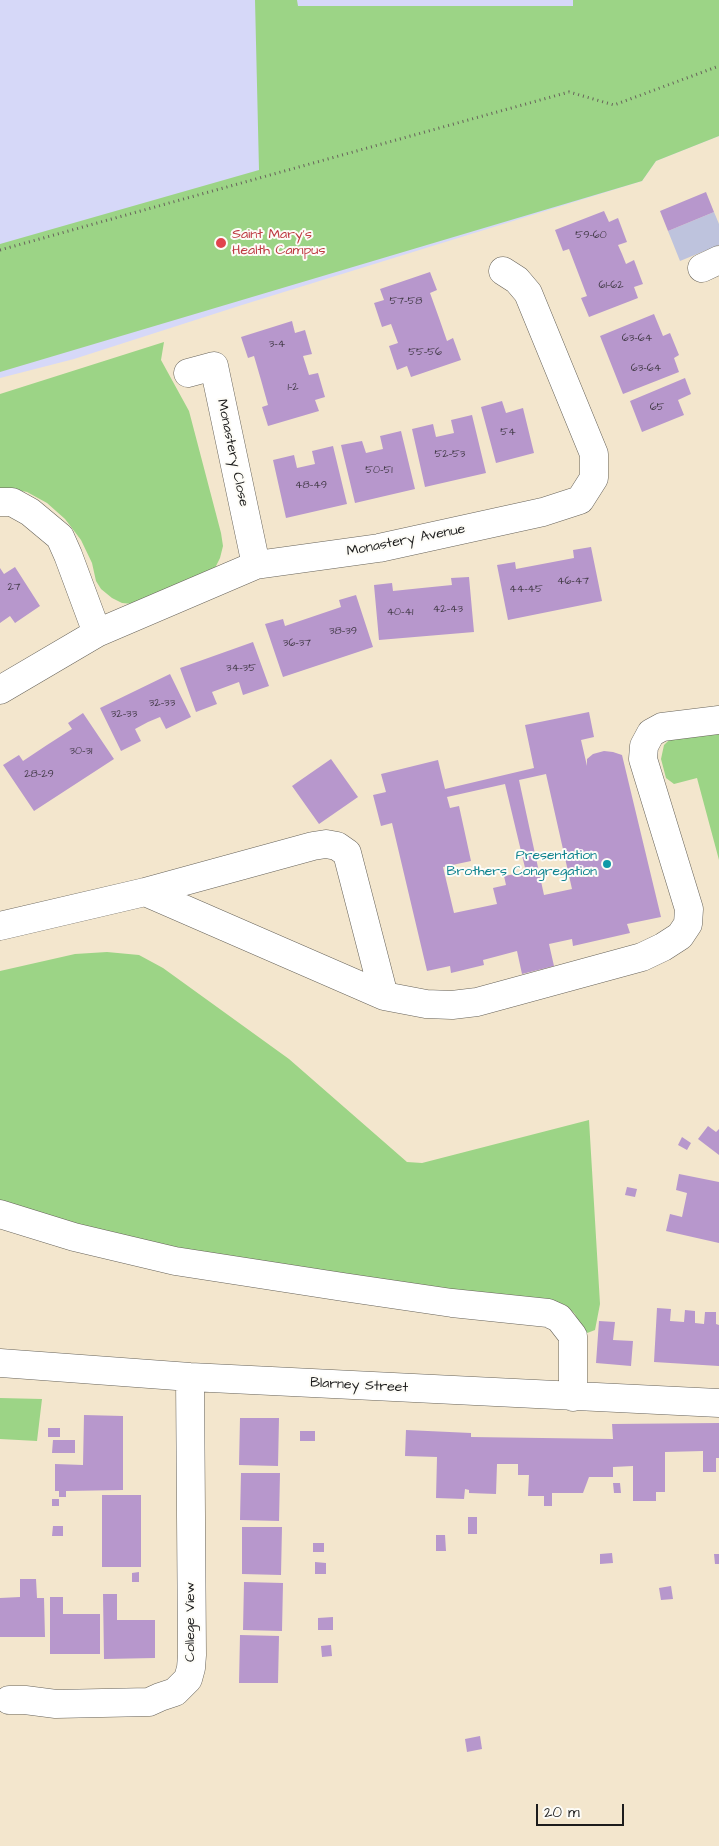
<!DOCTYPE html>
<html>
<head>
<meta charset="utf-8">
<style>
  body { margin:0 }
  #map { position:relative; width:719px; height:1846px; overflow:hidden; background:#f3e6cd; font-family:"Architects Daughter",sans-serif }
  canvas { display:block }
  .scale { position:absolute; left:536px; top:1804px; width:88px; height:22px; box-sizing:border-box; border:2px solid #1c1c1c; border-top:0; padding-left:6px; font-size:15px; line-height:18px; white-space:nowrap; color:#1c1c1c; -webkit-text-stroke:4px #fdfcf7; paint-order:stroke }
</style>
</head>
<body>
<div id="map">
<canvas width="719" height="1846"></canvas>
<div class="scale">20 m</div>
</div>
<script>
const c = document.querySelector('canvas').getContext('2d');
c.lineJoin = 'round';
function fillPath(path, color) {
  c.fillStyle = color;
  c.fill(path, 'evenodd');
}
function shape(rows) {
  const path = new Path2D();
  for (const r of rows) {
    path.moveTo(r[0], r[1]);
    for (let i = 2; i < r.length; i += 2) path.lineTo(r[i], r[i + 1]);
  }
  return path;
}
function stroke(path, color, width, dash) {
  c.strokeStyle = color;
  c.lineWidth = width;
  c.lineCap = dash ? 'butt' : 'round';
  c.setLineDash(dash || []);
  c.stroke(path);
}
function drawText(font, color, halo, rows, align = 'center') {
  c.font = font + ' "Architects Daughter",sans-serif';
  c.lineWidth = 4;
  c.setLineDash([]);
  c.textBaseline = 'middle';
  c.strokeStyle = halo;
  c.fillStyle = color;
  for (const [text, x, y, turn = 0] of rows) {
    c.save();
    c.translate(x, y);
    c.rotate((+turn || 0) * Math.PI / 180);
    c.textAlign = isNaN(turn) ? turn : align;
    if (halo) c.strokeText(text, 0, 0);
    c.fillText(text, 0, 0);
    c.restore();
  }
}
fillPath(shape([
  [0,0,719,0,719,136,656,161,642,181,242,305,74,359,0,378]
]), '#d6d8f8');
fillPath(shape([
  [714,212,719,224,719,245,680,261,668,231]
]), '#bec3dd');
fillPath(shape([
  [255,0,297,0,298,6,573,6,573,0,719,0,719,136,656,161,642,181,0,372,0,244,259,170],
  [164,342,161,360,189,411,221,533,223,546,220,558,214,570,133,604,122,603,112,598,101,589,96,581,92,563,81,540,65,519,47,503,27,492,11,489,0,489,0,394],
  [719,727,719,860,697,778,674,784,666,778,661,759,664,745,673,736],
  [107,952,139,955,163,968,289,1059,407,1162,422,1163,589,1120,600,1304,595,1330,582,1335,575,1314,565,1305,258,1265,142,1244,0,1202,0,971,75,954],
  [0,1398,42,1399,37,1441,0,1439]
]), '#9cd486');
fillPath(shape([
  [706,192,714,212,668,231,660,211],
  [604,211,609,222,618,218,627,242,618,245,622,254,626,264,634,260,643,284,634,287,638,298,589,317,581,298,587,296,569,249,563,251,555,230],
  [430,272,437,290,430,293,439,318,447,341,453,338,461,360,411,377,407,366,397,370,389,346,398,343,391,324,382,327,374,303,384,300,380,289],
  [654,314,663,336,670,333,679,355,674,358,679,372,623,394,600,336],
  [292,321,295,333,305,330,312,354,303,356,309,375,318,373,325,397,315,400,319,411,268,426,262,407,268,405,261,380,254,356,248,358,241,337],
  [685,378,691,394,678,400,684,415,642,432,630,401],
  [502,401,506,413,523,408,534,453,496,463,481,407],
  [472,415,486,473,425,487,412,429,433,424,436,437,454,433,451,420],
  [401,431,415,489,355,503,341,445,362,441,366,453,383,449,380,436],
  [333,446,347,504,286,518,273,460,294,455,297,468,315,464,312,451],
  [591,547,602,601,508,620,497,565,515,562,516,569,574,558,573,550],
  [15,567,40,606,15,623,10,616,0,623,0,568,4,574],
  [469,577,474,632,379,640,374,585,392,583,393,591,422,588,452,585,451,578],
  [356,595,373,647,283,677,265,624,283,619,285,626,341,607,339,600],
  [253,642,269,686,243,695,239,682,212,692,217,704,196,712,180,668],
  [170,674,191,717,166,729,160,717,148,722,135,729,141,741,121,751,100,708],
  [589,712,594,737,581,740,587,766,587,759,593,754,604,751,613,752,622,755,661,917,627,924,630,933,573,946,572,939,549,944,554,966,522,974,517,951,483,960,484,965,451,973,450,966,427,971,392,823,381,826,373,795,386,792,381,774,438,760,445,789,534,768,525,725],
  [546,774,572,889,544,895,519,780],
  [505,784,526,872,504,876,506,885,493,888,497,904,454,913,443,867,471,861,459,806,450,808,447,797],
  [83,713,114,759,34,811,3,765,19,755,23,761,47,745,72,729,68,723],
  [331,759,358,797,319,824,292,786],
  [708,1126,716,1132,719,1129,719,1155,698,1139],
  [682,1137,691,1143,687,1150,678,1145],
  [679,1174,719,1182,719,1243,666,1231,670,1214,682,1217,687,1193,676,1190],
  [627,1187,637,1189,635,1197,625,1195],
  [657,1308,671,1309,670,1321,684,1322,685,1310,695,1311,695,1323,704,1324,705,1312,716,1312,716,1324,719,1325,719,1366,654,1362],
  [599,1321,615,1322,613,1340,633,1341,631,1366,596,1363],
  [84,1415,123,1416,123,1490,66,1491,66,1497,59,1497,59,1491,55,1491,55,1464,83,1465],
  [240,1418,279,1418,278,1466,239,1465],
  [719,1423,719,1458,716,1458,716,1472,703,1472,703,1451,665,1452,665,1492,656,1492,656,1501,633,1501,633,1466,613,1467,613,1477,589,1477,583,1493,552,1493,552,1506,544,1506,544,1496,528,1496,529,1475,518,1475,518,1464,497,1464,496,1494,469,1493,469,1490,465,1489,464,1499,436,1498,437,1457,405,1456,406,1430,471,1433,471,1437,613,1439,612,1424],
  [48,1428,60,1428,60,1437,48,1437],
  [300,1431,315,1431,315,1441,300,1441],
  [53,1440,75,1440,75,1453,52,1453],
  [241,1473,280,1473,279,1521,240,1520],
  [613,1483,620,1483,621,1493,614,1493],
  [102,1495,141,1495,141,1567,102,1567],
  [52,1499,59,1499,59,1506,52,1506],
  [468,1517,477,1517,477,1534,468,1534],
  [53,1526,63,1526,63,1536,52,1536],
  [242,1527,282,1527,281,1575,242,1574],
  [436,1535,445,1535,446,1551,436,1551],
  [313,1543,324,1543,324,1552,313,1552],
  [612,1553,613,1563,600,1564,600,1554],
  [714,1554,719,1554,719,1564,715,1564],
  [315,1562,326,1563,326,1574,315,1574],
  [139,1572,139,1582,132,1582,132,1573],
  [20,1579,36,1579,37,1598,44,1598,45,1637,0,1637,0,1598,20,1597],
  [244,1582,283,1583,282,1631,243,1630],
  [671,1586,673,1599,661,1600,659,1588],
  [103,1594,117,1594,117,1620,155,1620,155,1658,104,1659],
  [50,1597,63,1597,63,1614,100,1614,100,1654,50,1654],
  [333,1617,333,1630,318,1630,318,1618],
  [240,1635,279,1636,278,1683,239,1683],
  [331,1645,332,1656,322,1657,321,1646],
  [480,1736,482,1749,467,1752,465,1739]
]), '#b797cc');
const minor = shape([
  [702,268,719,260],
  [188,373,214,366,256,565],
  [0,502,12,502,30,512,60,537,68,555,97,633],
  [0,690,97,633,256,565,379,548,543,512,580,500,594,478,594,454,528,293,517,280,503,271],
  [145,892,384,996,426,1004,452,1005,477,1002,642,957,663,947,680,936,688,924,689,909,643,759,644,746,651,733,662,727,719,720],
  [0,926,145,892,313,846,326,844,337,846,347,853,384,996],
  [0,1214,74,1237,175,1261,343,1287,452,1303,548,1313,559,1318,573,1336,573,1397],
  [0,1363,190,1377,719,1403],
  [9,1700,25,1700,56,1704,149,1702,160,1697,175,1692,188,1679,191,1668,192,1655,190,1377]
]);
stroke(minor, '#67635a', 29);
stroke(shape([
  [0,250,569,92,614,105,719,66]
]), '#67635a', 3, [1, 4]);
stroke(minor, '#fff', 28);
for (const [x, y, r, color] of [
  [221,243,6,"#e0444e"],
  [607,864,5,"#0f9aa8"]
]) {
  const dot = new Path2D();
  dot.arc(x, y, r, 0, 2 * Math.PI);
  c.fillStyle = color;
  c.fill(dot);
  stroke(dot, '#fdfcf7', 2);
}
drawText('11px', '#433b48', null, [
  ["59-60",591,236],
  ["61-62",611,286],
  ["57-58",406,302],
  ["63-64",637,339],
  ["3-4",277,345],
  ["55-56",425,353],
  ["63-64",646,369],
  ["1-2",293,388],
  ["65",657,408],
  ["54",508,433],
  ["52-53",450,455],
  ["50-51",379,471],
  ["48-49",311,486],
  ["46-47",573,582],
  ["27",14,588],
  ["44-45",526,590],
  ["42-43",448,610],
  ["40-41",400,613],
  ["38-39",343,632],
  ["36-37",297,644],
  ["34-35",241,669],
  ["32-33",162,704],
  ["32-33",124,715],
  ["30-31",81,752],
  ["28-29",39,775]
]);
drawText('14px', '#be3a42', '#fdfcf7', [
  ["Saint Mary's",232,235],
  ["Health Campus",232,251]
], 'left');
drawText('14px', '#1c1c1c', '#fdfcf7', [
  ["Monastery Close",232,453,78],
  ["Monastery Avenue",406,541,-11],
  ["Blarney Street",359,1386,3],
  ["College View",191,1622,-90]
]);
drawText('14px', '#0d838f', '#fdfcf7', [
  ["Presentation",597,856],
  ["Brothers Congregation",597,872]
], 'right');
</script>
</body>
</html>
